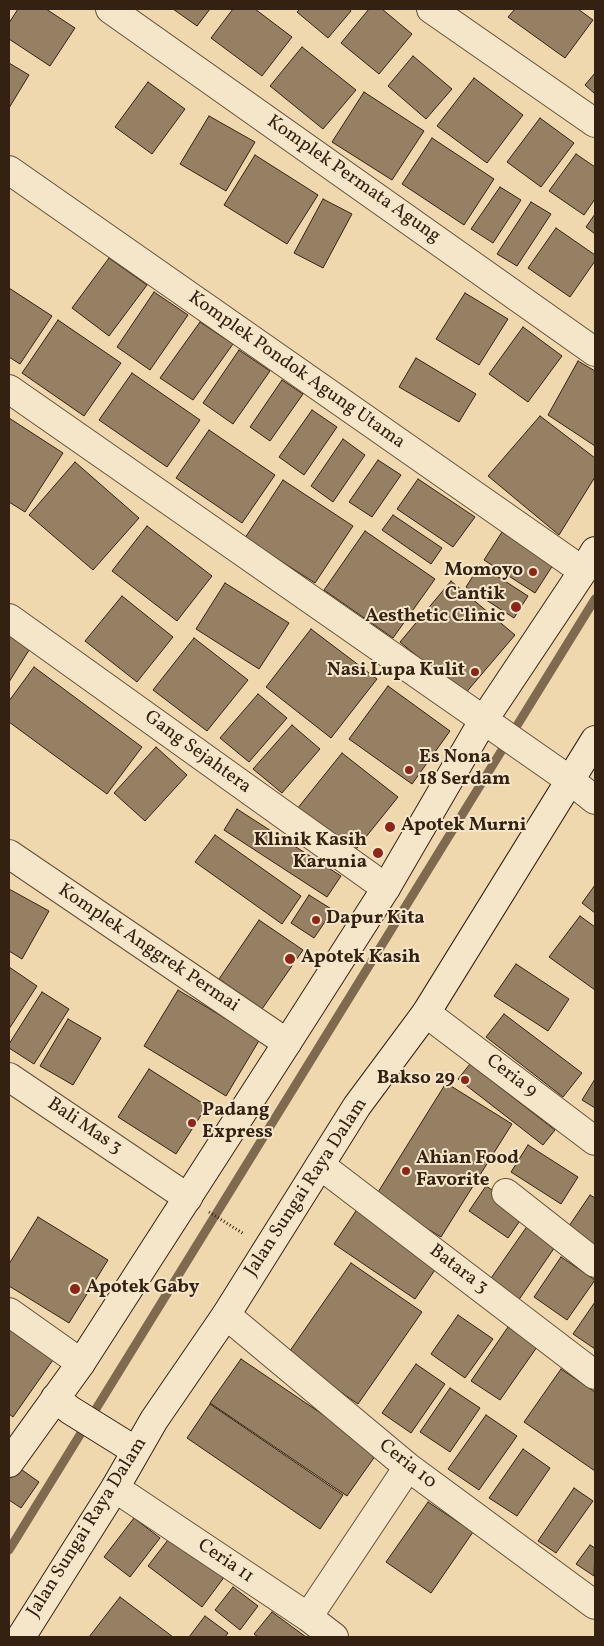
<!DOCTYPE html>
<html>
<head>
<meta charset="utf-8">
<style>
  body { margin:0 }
  #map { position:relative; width:604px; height:1646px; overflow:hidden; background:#f0d8ae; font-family:Vollkorn,serif }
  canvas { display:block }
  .frame { position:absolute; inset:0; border:10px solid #352111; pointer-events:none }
</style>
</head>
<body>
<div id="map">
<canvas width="604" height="1646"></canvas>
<div class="frame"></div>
</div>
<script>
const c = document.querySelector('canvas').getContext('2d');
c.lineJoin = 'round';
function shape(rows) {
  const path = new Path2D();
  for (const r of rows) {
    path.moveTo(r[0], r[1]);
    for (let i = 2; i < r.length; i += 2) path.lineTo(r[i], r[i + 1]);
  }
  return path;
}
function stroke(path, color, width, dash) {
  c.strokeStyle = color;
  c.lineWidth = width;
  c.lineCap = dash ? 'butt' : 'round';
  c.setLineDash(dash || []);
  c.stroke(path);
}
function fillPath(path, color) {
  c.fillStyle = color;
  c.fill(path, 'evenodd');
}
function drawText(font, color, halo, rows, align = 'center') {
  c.font = font + ' Vollkorn,serif';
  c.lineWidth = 4;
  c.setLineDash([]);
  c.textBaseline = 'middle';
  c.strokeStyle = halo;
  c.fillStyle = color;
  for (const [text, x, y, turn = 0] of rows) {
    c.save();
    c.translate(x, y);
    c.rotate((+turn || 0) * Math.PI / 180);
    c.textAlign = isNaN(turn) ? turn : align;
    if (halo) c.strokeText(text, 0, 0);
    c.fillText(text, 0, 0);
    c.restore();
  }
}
stroke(shape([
  [9,1550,595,599]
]), '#7f6a4f', 9);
const building = shape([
  [18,9,46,9,75,28,50,66,9,39,9,23,18,9],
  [173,9,210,9,197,26,173,9],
  [233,9,255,9,292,37,262,76,211,38,233,9],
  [300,9,349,9,351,11,328,38,297,12,300,9],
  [369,9,382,9,412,34,379,74,341,43,369,9],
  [515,9,578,9,593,20,565,58,508,17,515,9],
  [302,47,356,90,323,129,270,86,302,47],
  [413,56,452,89,426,119,388,86,413,56],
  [9,63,29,75,9,108,9,63],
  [595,73,595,94,585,85,595,73],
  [474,78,523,115,487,163,437,126,474,78],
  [148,82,185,109,152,154,115,127,148,82],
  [364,92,424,131,392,180,332,142,364,92],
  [209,116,255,142,226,191,180,164,209,116],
  [540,118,574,143,541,187,507,162,540,118],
  [432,138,494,179,464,225,402,184,432,138],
  [576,154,595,167,595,199,584,215,549,191,576,154],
  [255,155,318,195,287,244,224,205,255,155],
  [500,187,521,200,493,243,471,229,500,187],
  [323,199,352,214,323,268,294,253,323,199],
  [531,202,551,214,517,266,497,254,531,202],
  [595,214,595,234,586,227,595,214],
  [556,228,595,255,595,261,570,297,528,268,556,228],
  [109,258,147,285,109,336,72,308,109,258],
  [9,288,52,316,20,364,9,357,9,288],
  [154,292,188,315,150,370,117,347,154,292],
  [465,293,508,319,479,365,436,339,465,293],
  [58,320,121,363,84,416,22,373,58,320],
  [200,322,233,344,193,400,160,378,200,322],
  [523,327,562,356,528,402,489,374,523,327],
  [239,350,270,371,233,424,203,403,239,350],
  [416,358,476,394,459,422,399,387,416,358],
  [578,361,595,371,595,446,548,415,578,361],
  [132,373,200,420,167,467,99,420,132,373],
  [282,380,303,394,270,441,250,427,282,380],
  [312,410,337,427,304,475,279,457,312,410],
  [540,416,595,458,595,477,559,535,488,476,540,416],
  [9,418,63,453,25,512,9,502,9,418],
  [209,430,275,475,242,523,176,478,209,430],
  [343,439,365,455,333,502,311,486,343,439],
  [378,460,401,475,372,517,349,502,378,460],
  [75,462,139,518,93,570,29,515,75,462],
  [418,479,475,517,453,547,397,509,418,479],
  [283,480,353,526,315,583,245,538,283,480],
  [393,515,442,548,431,564,382,530,393,515],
  [147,526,212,576,177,621,112,571,147,526],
  [365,531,435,579,393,638,324,590,365,531],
  [502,532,553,565,535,593,484,560,502,532],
  [480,565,528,596,514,618,466,587,480,565],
  [451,581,515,635,464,695,400,642,451,581],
  [225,583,289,623,259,669,196,629,225,583],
  [122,596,173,637,137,682,85,641,122,596],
  [311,629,377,679,331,738,266,687,311,629],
  [9,633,31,647,9,682,9,633],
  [194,638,248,680,207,731,153,690,194,638],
  [34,667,142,747,107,794,9,722,9,701,34,667],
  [388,686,450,731,412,784,349,739,388,686],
  [258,694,287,718,249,762,220,738,258,694],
  [292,725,320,749,282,793,253,769,292,725],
  [156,747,187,775,145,821,114,793,156,747],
  [342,753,398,797,353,853,297,809,342,753],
  [237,809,341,876,327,897,224,830,237,809],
  [215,835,301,896,282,924,195,862,215,835],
  [595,885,595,913,582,903,595,885],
  [9,889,49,911,22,959,9,951,9,889],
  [309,895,333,910,314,938,291,923,309,895],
  [580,916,595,927,595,990,549,957,580,916],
  [259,920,303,950,262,1009,219,979,259,920],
  [516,964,569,999,548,1031,494,996,516,964],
  [9,967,37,986,9,1029,9,967],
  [178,990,260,1039,226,1096,144,1046,178,990],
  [42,992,69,1009,34,1064,9,1048,9,1044,42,992],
  [504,1014,582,1073,563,1097,486,1037,504,1014],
  [68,1019,101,1038,73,1085,40,1066,68,1019],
  [470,1064,555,1130,543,1145,458,1079,470,1064],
  [149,1069,207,1106,176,1154,118,1117,149,1069],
  [595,1079,595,1108,582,1100,595,1079],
  [446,1083,512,1124,441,1237,375,1197,446,1083],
  [528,1145,578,1177,561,1204,511,1172,528,1145],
  [486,1186,526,1212,508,1238,469,1211,486,1186],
  [590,1195,595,1198,595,1248,567,1229,590,1195],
  [358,1208,439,1264,415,1299,334,1244,358,1208],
  [38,1217,108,1260,69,1323,9,1286,9,1264,38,1217],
  [528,1225,557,1244,518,1301,489,1281,528,1225],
  [561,1257,595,1280,567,1320,534,1297,561,1257],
  [351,1263,422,1312,358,1404,287,1355,351,1263],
  [595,1302,595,1349,573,1334,595,1302],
  [458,1315,493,1339,465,1378,431,1354,458,1315],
  [9,1326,55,1357,13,1417,9,1414,9,1326],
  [508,1327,537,1347,500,1400,471,1381,508,1327],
  [241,1359,378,1452,347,1496,210,1403,241,1359],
  [416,1364,445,1384,411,1433,382,1413,416,1364],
  [561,1369,595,1392,595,1471,524,1422,561,1369],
  [450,1388,480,1408,450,1452,420,1432,450,1388],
  [210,1404,343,1495,320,1529,187,1438,210,1404],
  [486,1415,517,1436,479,1490,448,1469,486,1415],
  [523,1449,550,1468,517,1516,489,1498,523,1449],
  [15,1465,39,1482,21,1508,9,1500,9,1474,15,1465],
  [574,1488,593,1501,556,1553,538,1541,574,1488],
  [428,1502,473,1532,431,1593,386,1562,428,1502],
  [134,1518,160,1538,130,1577,104,1557,134,1518],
  [171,1536,225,1576,202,1607,148,1566,171,1536],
  [590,1545,595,1548,594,1576,576,1564,590,1545],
  [233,1587,258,1606,240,1630,215,1610,233,1587],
  [120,1597,173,1637,89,1637,120,1597],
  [272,1612,306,1637,258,1637,254,1634,272,1612],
  [205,1616,228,1633,225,1637,189,1637,205,1616]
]);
fillPath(building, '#968063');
stroke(building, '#352111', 1);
const street = shape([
  [110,9,595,352],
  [431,9,595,123],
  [9,170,583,571],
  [9,389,571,781,595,800],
  [9,618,386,888],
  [9,854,287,1043],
  [426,1013,595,1141],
  [9,1077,188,1198],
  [320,1165,595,1375],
  [506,1193,595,1263],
  [9,1312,81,1363],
  [226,1315,408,1467,595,1605],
  [115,1488,308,1617,334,1637],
  [308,1617,408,1467]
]);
const secondary = shape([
  [55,1398,70,1410,136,1451],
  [9,1463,81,1363,287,1043,386,888,483,721,583,571,595,551],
  [21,1637,115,1488,154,1420,226,1315,357,1106,426,1013,595,740]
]);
stroke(street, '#644f38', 30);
stroke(secondary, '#352111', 30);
stroke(shape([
  [209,1212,244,1234]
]), '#352111', 3, [1, 2.5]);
stroke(street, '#f5e6ca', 28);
stroke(secondary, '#f5e6ca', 28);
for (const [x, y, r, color] of [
  [533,572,5,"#8f2418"],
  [516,607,6,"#8f2418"],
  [475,672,5,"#8f2418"],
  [409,770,5,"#8f2418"],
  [390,827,6,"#8f2418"],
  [378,853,6,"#8f2418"],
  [316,920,5,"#8f2418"],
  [290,959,6,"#8f2418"],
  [465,1080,5,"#8f2418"],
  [192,1123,5,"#8f2418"],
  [406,1171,5,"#8f2418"],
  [75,1289,6,"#8f2418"]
]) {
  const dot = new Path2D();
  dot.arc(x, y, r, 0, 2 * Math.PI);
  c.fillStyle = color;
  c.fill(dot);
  stroke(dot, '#f5e6ca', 2);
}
drawText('19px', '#352111', '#f5e6ca', [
  ["Komplek Permata Agung",353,180,35],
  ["Komplek Pondok Agung Utama",296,371,35],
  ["Gang Sejahtera",197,753,36],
  ["Komplek Anggrek Permai",148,949,34],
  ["Ceria 9",511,1077,37],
  ["Bali Mas 3",84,1127,34],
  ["Jalan Sungai Raya Dalam",307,1188,-57],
  ["Batara 3",458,1270,37],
  ["Ceria 10",407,1465,38],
  ["Jalan Sungai Raya Dalam",88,1528,-58],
  ["Ceria 11",225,1562,34]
]);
drawText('bold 19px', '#352111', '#f5e6ca', [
  ["Momoyo",523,572,"right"],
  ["Cantik",505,596,"right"],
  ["Aesthetic Clinic",505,618,"right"],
  ["Nasi Lupa Kulit",465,672,"right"],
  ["Es Nona",419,759],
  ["18 Serdam",419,781],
  ["Apotek Murni",401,827],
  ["Klinik Kasih",367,842,"right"],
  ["Karunia",367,864,"right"],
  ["Dapur Kita",326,920],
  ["Apotek Kasih",301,959],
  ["Bakso 29",455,1080,"right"],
  ["Padang",202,1112],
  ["Express",202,1134],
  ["Ahian Food",416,1160],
  ["Favorite",416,1182],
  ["Apotek Gaby",86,1289]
], 'left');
</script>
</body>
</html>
